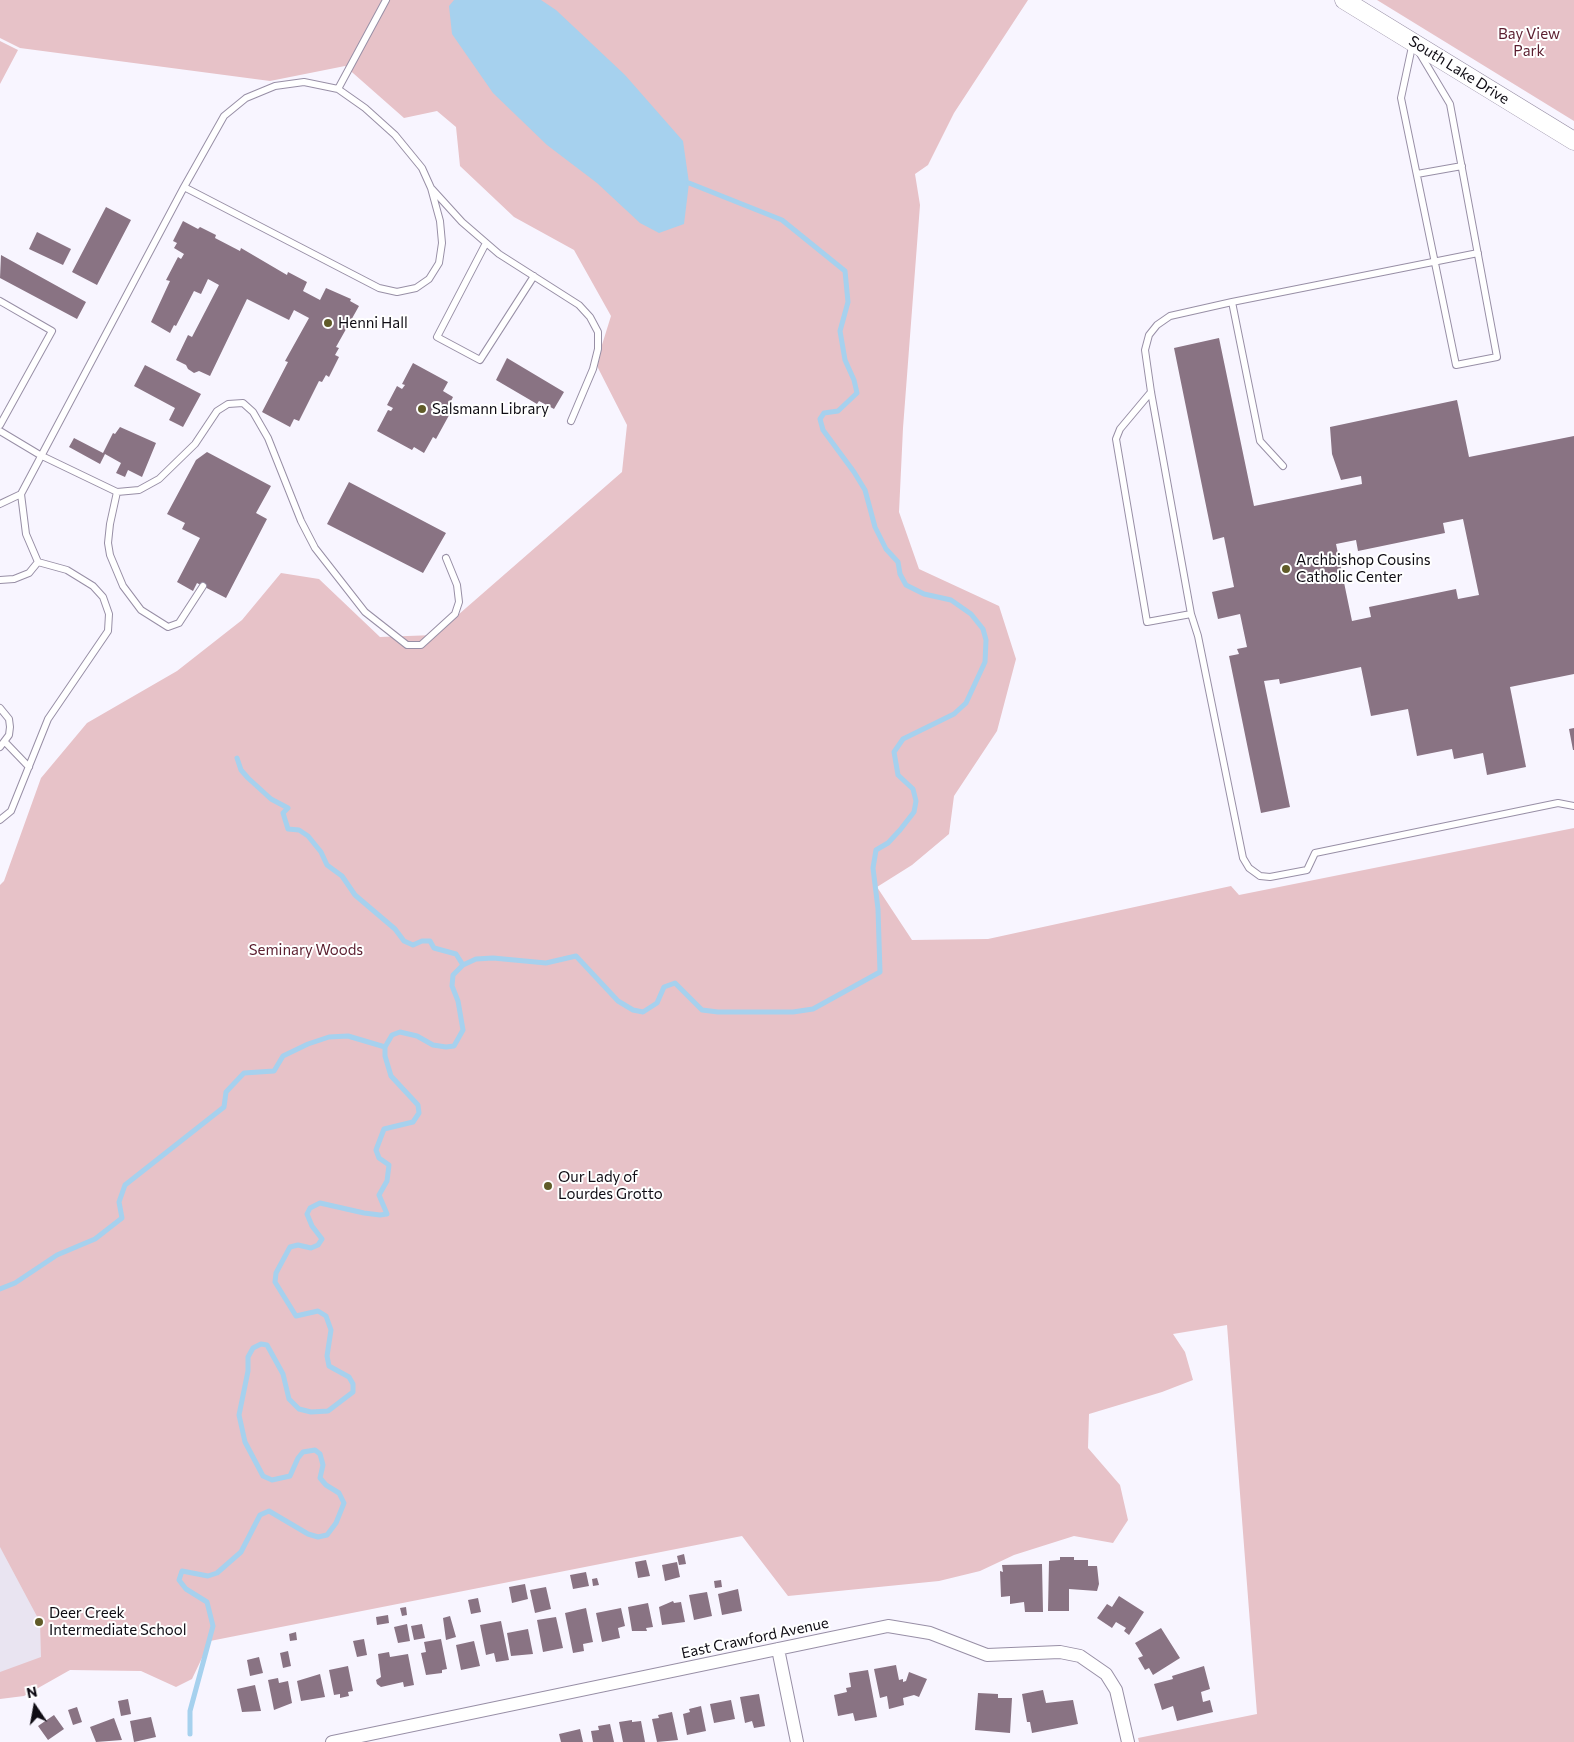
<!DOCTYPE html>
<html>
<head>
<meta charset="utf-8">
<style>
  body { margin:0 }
  #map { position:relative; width:1574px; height:1742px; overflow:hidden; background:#f8f5ff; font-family:Commissioner,sans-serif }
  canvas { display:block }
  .north { position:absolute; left:10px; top:1682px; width:50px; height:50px; -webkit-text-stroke:4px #fff; paint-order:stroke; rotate:348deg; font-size:14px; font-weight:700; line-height:20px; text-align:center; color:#0f0c14 }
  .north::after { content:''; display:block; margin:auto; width:18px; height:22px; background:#0f0c14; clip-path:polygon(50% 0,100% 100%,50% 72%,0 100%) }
</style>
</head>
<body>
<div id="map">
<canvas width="1574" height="1742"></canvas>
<div class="north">N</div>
</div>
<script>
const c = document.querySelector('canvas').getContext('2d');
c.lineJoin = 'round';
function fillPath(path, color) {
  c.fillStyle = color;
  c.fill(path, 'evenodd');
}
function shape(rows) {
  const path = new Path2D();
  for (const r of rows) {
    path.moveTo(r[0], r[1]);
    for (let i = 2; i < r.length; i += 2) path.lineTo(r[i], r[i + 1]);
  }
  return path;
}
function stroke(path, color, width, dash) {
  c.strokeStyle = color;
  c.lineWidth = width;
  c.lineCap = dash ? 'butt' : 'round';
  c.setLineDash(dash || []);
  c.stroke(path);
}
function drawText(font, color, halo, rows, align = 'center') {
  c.font = font + ' Commissioner,sans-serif';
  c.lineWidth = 4;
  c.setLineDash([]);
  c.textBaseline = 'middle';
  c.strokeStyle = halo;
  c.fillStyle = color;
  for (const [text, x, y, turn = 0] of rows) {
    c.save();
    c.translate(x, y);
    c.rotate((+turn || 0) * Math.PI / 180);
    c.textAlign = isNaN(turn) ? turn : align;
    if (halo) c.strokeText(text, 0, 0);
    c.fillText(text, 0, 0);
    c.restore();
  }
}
fillPath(shape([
  [0,1491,70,1670,0,1684]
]), '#e9e4f1');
fillPath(shape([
  [0,0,1028,0,954,113,928,165,915,174,920,205,903,428,899,512,919,569,999,606,1016,659,997,731,954,796,949,834,912,865,877,887,912,940,988,939,1231,886,1239,895,1574,828,1574,1742,1139,1742,1138,1738,1257,1714,1227,1325,1173,1334,1185,1352,1193,1380,1162,1392,1089,1414,1088,1448,1120,1485,1128,1520,1113,1543,1074,1536,1014,1555,980,1571,939,1581,788,1596,742,1536,210,1641,192,1679,176,1687,141,1671,70,1670,24,1696,0,1699,0,1672,41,1657,40,1622,0,1547,0,885,4,881,41,778,87,723,177,671,242,620,281,573,319,579,380,637,435,635,622,472,627,425,596,364,611,316,574,250,514,217,460,166,456,127,437,111,404,118,345,66,270,81,20,48,0,38],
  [1377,0,1574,0,1574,121],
  [0,41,18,50,0,84]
]), '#e7c2c8');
fillPath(shape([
  [454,0,541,0,556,10,625,75,683,141,689,183,684,224,659,233,640,223,597,183,547,145,493,93,452,34,449,6]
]), '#a6d1ee');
stroke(shape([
  [237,758,241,770,248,778,271,799,288,808,283,813,288,829,299,830,308,836,321,852,327,865,342,876,355,895,395,929,404,941,413,945,422,941,430,941,434,948,456,954,463,965],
  [0,1289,15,1283,57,1255,95,1239,122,1218,119,1202,125,1185,224,1107,226,1092,244,1073,274,1071,283,1056,308,1044,329,1037,348,1036,385,1047],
  [190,1734,190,1711,213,1626,207,1602,186,1589,179,1580,182,1571,208,1576,217,1573,241,1552,260,1515,269,1511,308,1534,318,1537,327,1535,336,1523,344,1503,339,1493,326,1485,320,1478,323,1465,320,1454,315,1450,303,1452,298,1458,290,1476,272,1480,263,1476,245,1442,239,1415,248,1371,248,1357,253,1348,261,1344,267,1345,283,1374,289,1399,299,1409,311,1412,328,1411,353,1392,353,1384,349,1377,329,1366,327,1356,331,1330,326,1316,318,1311,296,1316,275,1282,276,1273,290,1247,298,1245,311,1248,318,1245,322,1239,312,1226,307,1214,310,1208,320,1203,364,1213,380,1215,387,1214,379,1195,387,1181,389,1165,379,1158,376,1150,384,1129,413,1122,419,1113,418,1105,391,1076,385,1056,385,1047,392,1035,400,1032,417,1036,433,1045,446,1047,454,1046,463,1030,458,1001,452,986,453,975,463,965,476,959,493,958,546,963,576,956,618,1001,633,1010,643,1012,657,1003,664,987,675,983,702,1010,718,1012,793,1012,813,1009,880,972,878,909,873,868,876,850,888,843,900,830,914,812,916,801,913,789,898,775,894,752,903,739,954,714,966,703,985,662,986,640,983,629,971,614,951,600,924,594,906,585,900,574,898,562,886,549,875,527,865,490,854,472,823,430,820,419,824,413,838,411,857,393,854,380,845,360,840,331,848,302,845,271,782,220,689,183]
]), '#a6d1ee', 5);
fillPath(shape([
  [106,207,131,220,97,285,72,272],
  [183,221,198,229,200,227,216,235,215,238,240,251,241,248,287,275,288,272,307,282,303,291,320,300,326,288,351,299,350,301,359,306,336,347,339,348,335,355,339,357,329,377,326,375,322,382,319,381,299,421,294,419,290,427,262,412,288,362,285,361,309,318,294,310,289,320,247,299,210,376,199,371,194,373,188,369,186,365,176,360,188,335,192,337,219,285,208,279,201,294,194,291,176,326,174,325,170,333,151,322,170,281,166,280,178,257,181,259,184,254,174,248,177,243,173,241],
  [37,232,71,249,63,265,29,249],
  [1,255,86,302,77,319,0,278],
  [1219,338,1254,506,1362,484,1361,476,1341,480,1332,454,1330,427,1457,400,1469,457,1574,436,1574,674,1510,687,1526,767,1487,775,1483,753,1454,759,1452,749,1417,756,1408,709,1371,716,1361,667,1280,684,1279,679,1264,681,1290,807,1261,813,1229,656,1239,654,1237,649,1247,647,1240,614,1218,619,1212,592,1234,587,1224,537,1213,540,1174,348],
  [1463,519,1479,595,1458,599,1456,589,1369,607,1371,617,1352,621,1336,544,1356,540,1358,551,1445,533,1443,523],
  [507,358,564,392,554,409,539,401,537,404,496,380],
  [413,363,448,382,443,391,453,397,449,405,453,408,436,439,433,437,424,453,414,447,412,450,377,431,388,410,391,411,393,408,387,405,397,386,402,389,405,385,402,384],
  [145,365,201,394,183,427,169,420,175,408,134,386],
  [120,427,156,443,142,477,128,470,125,477,116,473,121,463,105,454,100,464,69,447,74,438,103,453,113,433,115,434],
  [207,452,271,486,256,513,267,519,226,598,197,583,193,591,177,582,200,538,182,529,185,523,167,514,196,460],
  [349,482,446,533,423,573,327,524],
  [1574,728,1574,750,1573,750,1569,729],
  [684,1554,686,1564,679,1565,677,1556],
  [1060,1557,1074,1557,1074,1560,1088,1560,1088,1566,1097,1566,1099,1584,1097,1591,1069,1589,1069,1611,1048,1611,1049,1561,1060,1560],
  [646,1560,650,1576,638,1578,635,1562],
  [677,1562,680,1577,665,1581,662,1565],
  [1042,1564,1043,1612,1025,1612,1024,1602,1010,1604,1010,1596,1001,1597,1000,1571,1003,1572,1002,1565],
  [586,1572,589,1586,573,1589,570,1575],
  [597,1578,599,1585,593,1586,592,1579],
  [721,1580,722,1587,715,1588,714,1581],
  [525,1584,528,1599,512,1603,509,1587],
  [546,1587,551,1609,535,1613,530,1590],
  [738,1589,742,1611,722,1615,718,1594],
  [707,1592,712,1616,694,1620,689,1595],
  [1119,1596,1144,1612,1129,1635,1124,1631,1126,1628,1116,1622,1112,1628,1097,1618,1107,1604,1112,1607],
  [478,1598,481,1612,471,1614,468,1600],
  [673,1601,674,1603,681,1602,685,1622,662,1625,659,1607],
  [648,1603,653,1627,646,1628,647,1631,632,1631,628,1607],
  [406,1607,407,1615,402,1616,400,1608],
  [586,1608,593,1642,583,1644,584,1651,573,1653,565,1613],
  [621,1608,625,1626,618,1628,620,1638,602,1642,596,1613],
  [388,1615,389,1623,377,1625,376,1617],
  [450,1616,456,1637,446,1640,443,1618],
  [556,1617,563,1648,543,1652,537,1620],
  [501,1621,509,1660,496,1662,494,1653,486,1655,480,1625],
  [407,1624,410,1641,398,1643,394,1627],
  [422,1624,425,1638,414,1640,411,1626],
  [1161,1628,1180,1658,1153,1675,1149,1668,1145,1670,1138,1658,1143,1656,1135,1643],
  [528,1629,533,1654,511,1656,507,1633],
  [296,1632,297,1640,290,1641,289,1634],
  [364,1639,367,1655,357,1657,353,1641],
  [441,1639,447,1669,442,1670,442,1673,426,1675,421,1653,426,1652,424,1642],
  [474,1641,480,1666,461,1670,456,1645],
  [288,1651,291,1666,283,1668,280,1653],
  [389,1652,390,1657,408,1654,414,1685,404,1687,403,1682,381,1687,377,1684,376,1680,381,1677,378,1654],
  [259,1657,263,1673,250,1676,247,1660],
  [896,1665,899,1680,903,1679,903,1682,906,1681,909,1672,927,1679,919,1697,914,1695,903,1698,904,1705,889,1709,887,1696,880,1698,874,1669],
  [348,1666,353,1691,348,1692,349,1696,340,1698,340,1694,334,1695,329,1670],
  [1204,1666,1210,1689,1201,1692,1203,1702,1210,1700,1213,1712,1177,1721,1173,1706,1162,1710,1154,1684,1173,1679,1172,1676],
  [868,1670,877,1717,855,1721,853,1713,838,1716,834,1695,847,1692,846,1688,851,1687,849,1673],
  [320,1674,325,1697,301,1701,297,1681],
  [278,1678,279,1683,288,1681,292,1703,274,1710,268,1680],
  [255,1685,261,1711,242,1712,237,1689],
  [1043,1690,1046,1703,1073,1700,1078,1724,1032,1733,1030,1722,1027,1722,1022,1694],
  [978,1693,998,1694,998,1698,1012,1698,1010,1733,975,1730],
  [759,1694,765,1726,754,1728,752,1721,745,1723,740,1697],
  [128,1699,131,1714,121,1716,118,1701],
  [731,1700,735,1719,714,1723,710,1704],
  [701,1706,706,1731,687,1735,683,1714,690,1712,689,1709],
  [77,1707,82,1722,73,1725,68,1710],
  [672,1712,678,1740,657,1742,652,1719,659,1718,658,1715],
  [54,1715,64,1729,48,1740,38,1726],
  [151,1717,156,1737,134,1742,130,1721],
  [114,1718,122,1740,96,1742,90,1727],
  [632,1720,632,1722,641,1721,645,1742,623,1742,619,1722],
  [610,1724,614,1742,593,1742,591,1731,599,1730,598,1726],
  [580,1729,583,1742,561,1742,559,1734]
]), '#897383');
const lane = shape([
  [1413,42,1450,104,1497,357,1456,365,1401,98,1413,42],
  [1417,174,1462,166],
  [184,187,379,288,397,292,416,288,429,279,439,263,442,243,440,221,431,188,422,168,395,135,365,108,338,89],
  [432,189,462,222,499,254,579,305,590,317,598,332,598,349,593,369,571,421],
  [486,243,437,337,480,360,534,276],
  [1478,253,1232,302,1170,316,1157,325,1149,335,1145,350,1151,392,1191,614,1198,636,1243,858,1249,868,1260,876,1270,877,1307,870,1315,853,1558,803,1574,806],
  [0,301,52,331,0,425],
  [1232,302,1260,441,1283,466],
  [1151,392,1120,429,1116,439,1147,622,1191,614],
  [0,431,40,455,117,492,110,524,108,543,110,555,123,586,141,610,168,627,179,623,203,586],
  [117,492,139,490,159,479,195,444,217,411,228,404,243,403,253,412,268,438,301,521,315,548,365,612,407,645,421,645,455,614,459,602,457,585,446,558],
  [0,504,21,494,184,187,224,116,246,98,275,86,304,82,338,89,386,0],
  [0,580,14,579,29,573,38,562],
  [0,708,9,719,10,727,9,735,0,747],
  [5,742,29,767],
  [0,820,11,811,48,719,108,631,109,614,103,597,93,586,67,570,38,562,26,534,21,494]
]);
const street = shape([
  [778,1649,797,1742],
  [332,1742,888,1626,930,1633,987,1655,1060,1652,1080,1656,1106,1674,1116,1690,1128,1742]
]);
const secondary = shape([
  [1344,0,1574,141]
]);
stroke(lane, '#988fa6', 8);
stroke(street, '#988fa6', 14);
stroke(secondary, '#988fa6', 19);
stroke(lane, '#fff', 6);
stroke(street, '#fff', 12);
stroke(secondary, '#fff', 18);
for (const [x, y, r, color] of [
  [328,323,5,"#605b28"],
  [422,409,5,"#605b28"],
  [1286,569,5,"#605b28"],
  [548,1186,5,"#605b28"],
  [39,1622,5,"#605b28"]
]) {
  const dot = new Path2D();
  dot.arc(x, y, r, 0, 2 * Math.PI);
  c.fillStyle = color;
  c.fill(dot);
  stroke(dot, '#fff', 2);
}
drawText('15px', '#5b1e2f', '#fff', [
  ["Bay View",1529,34],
  ["Park",1529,51],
  ["Seminary Woods",306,950]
]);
drawText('15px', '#0f0c14', '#fff', [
  ["South Lake Drive",1459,70,32],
  ["East Crawford Avenue",755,1638,-12]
]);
drawText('15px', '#0f0c14', '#fff', [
  ["Henni Hall",338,323],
  ["Salsmann Library",432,409],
  ["Archbishop Cousins",1296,560],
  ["Catholic Center",1296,577],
  ["Our Lady of",558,1177],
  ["Lourdes Grotto",558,1194],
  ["Deer Creek",49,1613],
  ["Intermediate School",49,1630]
], 'left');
</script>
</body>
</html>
